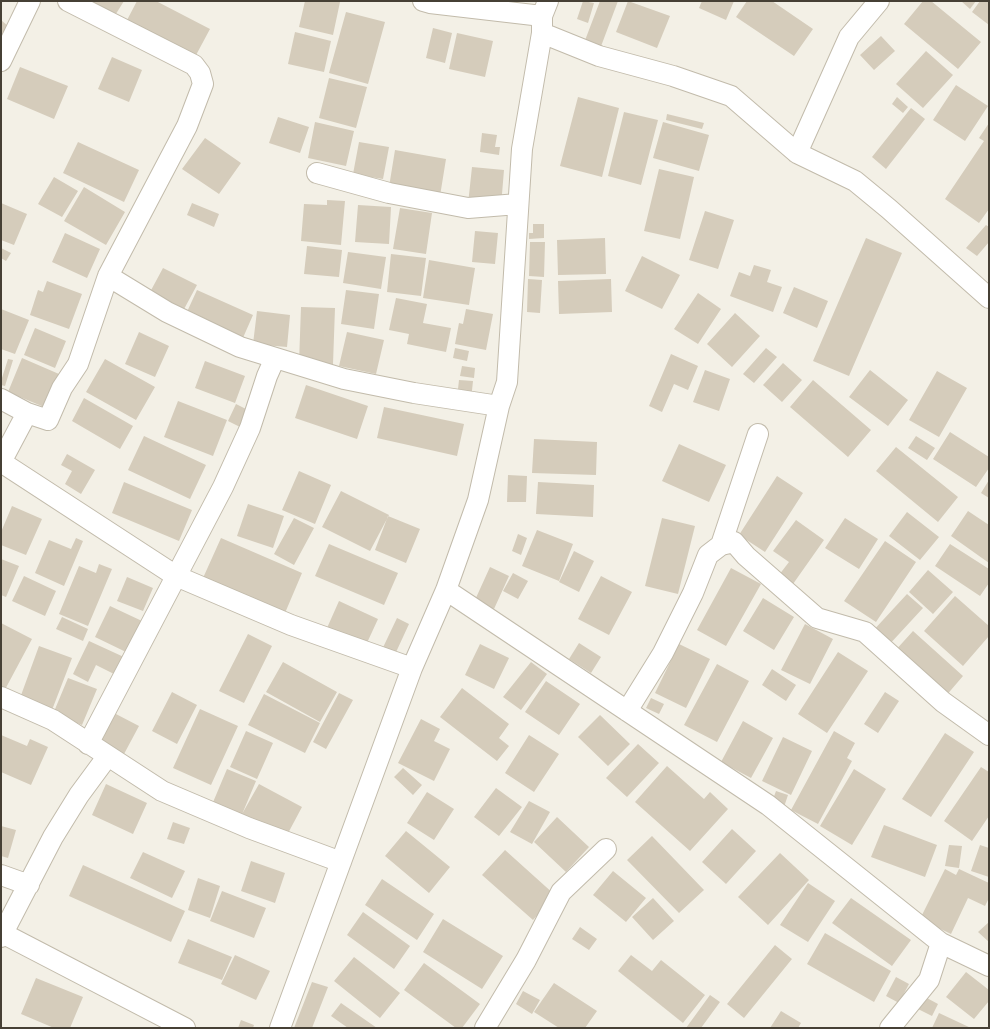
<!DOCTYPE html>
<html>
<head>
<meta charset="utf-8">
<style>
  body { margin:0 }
  #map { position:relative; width:990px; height:1029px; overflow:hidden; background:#f3f0e6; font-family:Cabin,sans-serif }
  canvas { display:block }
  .frame { position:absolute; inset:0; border:2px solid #464035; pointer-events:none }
</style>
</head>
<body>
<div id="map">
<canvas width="990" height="1029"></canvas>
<div class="frame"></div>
</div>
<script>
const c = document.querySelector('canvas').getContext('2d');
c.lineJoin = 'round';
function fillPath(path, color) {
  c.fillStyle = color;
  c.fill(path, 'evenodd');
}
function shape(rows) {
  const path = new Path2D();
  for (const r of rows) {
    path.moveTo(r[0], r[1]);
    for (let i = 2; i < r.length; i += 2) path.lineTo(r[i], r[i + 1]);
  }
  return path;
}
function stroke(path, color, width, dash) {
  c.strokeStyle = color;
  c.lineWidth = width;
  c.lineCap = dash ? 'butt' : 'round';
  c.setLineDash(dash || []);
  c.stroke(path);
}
fillPath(shape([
  [91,1,124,1,114,17],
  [137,1,156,1,210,29,195,57,126,22],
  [305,1,340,2,333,35,299,27],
  [583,1,594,3,588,23,577,19],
  [600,1,618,1,600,49,584,43],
  [628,1,670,16,657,48,616,32],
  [702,1,734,1,726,20,699,8],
  [747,1,772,1,813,29,794,56,736,17],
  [923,1,931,1,981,42,958,69,904,24],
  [961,1,976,1,970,9],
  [980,1,989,1,989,25,972,12],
  [346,12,385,22,368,84,329,73],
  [1,20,8,26,1,35],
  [433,28,452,33,445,63,426,58],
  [295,32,331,41,324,72,288,64],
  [457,33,493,41,485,77,449,69],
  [881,36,895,51,874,70,860,55],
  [926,51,953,75,923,108,896,84],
  [112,57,142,70,129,102,98,89],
  [20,67,68,86,54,119,7,99],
  [329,78,367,87,356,128,319,118],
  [956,85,988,106,965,141,933,120],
  [578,97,619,108,602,177,560,166],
  [897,97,908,107,903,113,892,104],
  [911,108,925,119,886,169,872,157],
  [624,112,658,120,641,185,608,176],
  [667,114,704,123,702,129,666,120],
  [278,117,309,127,300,153,269,143],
  [315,122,354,131,346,166,308,158],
  [663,122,709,135,699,171,653,158],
  [989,123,989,209,979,223,945,199,984,141,979,138],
  [482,133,497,135,495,147,500,147,499,155,480,152],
  [205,138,241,163,219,194,182,169],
  [78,142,139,170,124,202,63,173],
  [359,142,389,147,383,179,353,174],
  [395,150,446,159,440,196,389,187],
  [472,167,504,170,501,206,468,204],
  [659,169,694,177,680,239,644,231],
  [54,177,78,191,62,217,38,204],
  [84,187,125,212,106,245,64,221],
  [327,200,345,201,341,245,301,241,304,204,327,205],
  [1,203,27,214,14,245,1,240],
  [192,203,219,214,214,227,187,215],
  [358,205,391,207,389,244,355,242],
  [400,208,432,213,426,254,393,249],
  [705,211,734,220,718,269,689,260],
  [533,224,544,224,544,238,529,239,529,233,533,233],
  [986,225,989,227,989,242,977,256,966,248],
  [475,231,498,233,495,264,472,262],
  [65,233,100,249,87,278,52,262],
  [605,238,606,274,558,275,557,240],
  [866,238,902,253,849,376,813,361],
  [530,242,545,242,544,277,529,276],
  [307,246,342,250,339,277,304,274],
  [1,248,11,253,6,261,1,258],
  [348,252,386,257,381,289,343,283],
  [391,254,426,258,421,296,387,292],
  [642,256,680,275,662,309,625,291],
  [429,260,475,268,469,305,423,298],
  [754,265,771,270,767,282,782,287,773,312,730,296,739,272,750,276],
  [163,268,197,285,183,311,149,294],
  [528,279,542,280,540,313,527,312],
  [611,279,612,312,559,314,558,281],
  [47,281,82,294,69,329,30,315,38,290,43,292],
  [794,287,828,301,817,328,783,313],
  [197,290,253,315,242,340,186,314],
  [346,290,379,294,374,329,341,324],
  [698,293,721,309,698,344,674,329],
  [396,298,427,304,423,323,451,328,446,352,407,344,409,334,389,330],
  [301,307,335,308,333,364,299,363],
  [1,309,29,320,15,354,1,349],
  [466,309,493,314,486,350,455,344,459,323,463,324],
  [257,311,290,315,287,347,253,344],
  [735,313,760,336,732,367,707,344],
  [35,328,66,341,55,368,24,355],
  [139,332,169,346,155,377,125,364],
  [347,332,384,340,376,374,339,366],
  [455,348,469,351,467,361,453,358],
  [766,348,777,357,754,383,743,374],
  [671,354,698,366,688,390,674,384,662,412,649,406],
  [22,358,59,374,44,407,8,392],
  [8,359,13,360,5,386,1,385,1,381],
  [105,359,155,387,136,420,86,392],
  [205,361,245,376,235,403,195,388],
  [783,363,802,380,782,402,763,385],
  [462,366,475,368,474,378,460,376],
  [705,370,730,379,719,411,693,402],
  [870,370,908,400,888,426,849,397],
  [937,371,967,388,939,437,909,420],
  [459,380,473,381,471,400,457,398],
  [813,380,871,430,848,457,790,407],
  [306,385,368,406,357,439,295,418],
  [84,398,133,426,120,449,72,421],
  [178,401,227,420,213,456,164,437],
  [236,404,248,410,240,427,228,421],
  [384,407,464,424,457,456,377,438],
  [950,432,989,457,989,468,976,487,933,459],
  [144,436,206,465,190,499,128,470],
  [916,436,935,448,927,460,908,448],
  [534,439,597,442,596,475,532,473],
  [679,444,726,465,709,502,662,481],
  [896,447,958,497,938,522,876,471],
  [67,454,95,470,81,494,65,484,72,471,61,465],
  [299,471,331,485,315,524,282,510],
  [508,475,527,476,526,502,507,502],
  [777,476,803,493,765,552,739,535],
  [989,480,989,498,981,493],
  [124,482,192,510,179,541,112,513],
  [538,482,594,485,593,517,536,514],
  [341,491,389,515,370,551,322,527],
  [248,504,284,516,273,548,237,536],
  [12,506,42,519,26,555,1,545,1,532],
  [968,511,989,525,989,563,951,536],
  [907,512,939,537,920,560,889,536],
  [388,516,420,529,406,563,375,550],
  [294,518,314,528,294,565,274,554],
  [662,518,695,526,678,594,645,586],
  [845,518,878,539,859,569,825,548],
  [796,520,824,540,793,584,779,575,789,562,773,551],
  [537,530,573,544,559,581,522,566],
  [518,534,527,538,521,555,512,551],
  [76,538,83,541,64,586,35,573,49,540,71,549],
  [221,538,302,573,285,613,203,578],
  [885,541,916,562,876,622,844,601],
  [329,544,398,573,384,605,315,576],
  [950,544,989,569,989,583,980,596,935,566],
  [574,551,594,561,579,592,559,582],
  [1,559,19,566,6,597,1,595],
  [99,564,112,569,88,626,59,614,79,566,96,573],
  [490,567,509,576,494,609,475,600],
  [731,568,761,584,726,646,697,630],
  [928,570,953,592,933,614,909,592],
  [513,573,528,581,518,599,503,591],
  [24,576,56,591,45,616,12,601],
  [601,576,632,592,609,635,578,619],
  [127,577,153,588,143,611,117,601],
  [907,594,923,608,887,647,871,633],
  [955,596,989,626,989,636,963,666,924,631],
  [763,598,794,617,774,650,743,631],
  [339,601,378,619,366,645,327,628],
  [110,606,142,621,126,652,95,637],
  [62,617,88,629,83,641,56,629],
  [397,618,409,624,391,663,378,658],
  [1,623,32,639,1,697],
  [805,624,833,639,810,684,781,670],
  [913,631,963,676,945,697,894,652],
  [248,634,272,646,244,703,219,691],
  [89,641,126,658,118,676,96,665,88,682,73,674],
  [579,643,601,657,591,673,569,659],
  [480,644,509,658,494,689,465,675],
  [679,644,710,659,686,708,655,693],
  [39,646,72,658,52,710,20,698],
  [838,652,868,671,827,733,798,714],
  [283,662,337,692,320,722,266,692],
  [531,662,547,674,521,710,503,697],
  [717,664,749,681,717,742,684,725],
  [772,669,796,685,786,701,762,685],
  [68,678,97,689,82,725,53,714],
  [546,681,580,704,559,735,525,712],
  [462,688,509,724,499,738,509,746,497,761,440,717],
  [172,692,197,705,177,744,152,731],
  [885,692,899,701,878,733,864,724],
  [339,693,353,700,326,749,313,742],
  [264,694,320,723,305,753,248,725],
  [651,698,664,704,659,714,646,708],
  [200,709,238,726,211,785,173,768],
  [114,713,139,726,124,754,99,741],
  [600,715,630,744,608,766,578,737],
  [421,719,440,729,434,741,450,749,434,781,398,763],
  [743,721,773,738,751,778,721,762],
  [246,731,273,743,257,779,230,767],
  [834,731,855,743,847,758,852,761,818,824,791,810],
  [945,733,974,752,931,817,902,799],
  [1,735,27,746,30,739,48,747,31,785,1,772],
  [529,735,559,754,534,792,505,773],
  [783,737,812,751,791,795,762,781],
  [638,744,659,763,627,797,606,778],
  [667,766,704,799,710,792,728,809,690,851,635,802],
  [981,767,989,772,989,816,972,841,944,821],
  [403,768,422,785,413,795,394,777],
  [227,769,256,781,240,819,211,807],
  [854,769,886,789,852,845,820,826],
  [106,784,147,803,133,834,92,815],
  [259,784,302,807,286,837,242,814],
  [496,788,522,807,499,836,474,817],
  [776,791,788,795,784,807,772,802],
  [427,792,454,809,434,840,407,823],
  [529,801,550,812,532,844,510,832],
  [557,817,589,847,566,872,534,842],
  [173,822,190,828,184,844,167,839],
  [884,825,937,845,925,877,871,857],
  [1,826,16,830,8,858,1,856],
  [732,829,756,851,726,884,702,862],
  [406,831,450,867,429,893,385,856],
  [652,836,704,890,679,913,627,860],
  [949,845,962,846,959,868,945,866],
  [980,845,989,848,989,877,971,871],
  [505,850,555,895,533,920,482,875],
  [143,852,185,871,172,898,130,878],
  [780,853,809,880,768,925,738,897],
  [251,861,285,873,275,903,241,891],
  [83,865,185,911,171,942,69,896],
  [945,869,956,875,959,869,989,883,989,898,985,906,968,898,951,934,920,919],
  [613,871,646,898,626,922,593,895],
  [198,878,220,886,210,918,188,910],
  [382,879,434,914,417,940,365,905],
  [808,883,835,901,808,942,780,925],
  [222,891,266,908,254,938,210,921],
  [653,898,674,921,653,940,632,917],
  [851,898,911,940,892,966,832,923],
  [363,912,410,946,394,969,347,935],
  [443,919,503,956,482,989,423,952],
  [989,922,989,942,978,932],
  [580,927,597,939,589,950,572,939],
  [825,933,891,971,874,1002,807,964],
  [188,939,232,957,222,980,178,963],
  [775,945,792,959,744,1018,727,1004],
  [235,955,270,971,256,1000,221,984],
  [631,955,652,971,661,960,705,995,683,1023,618,971],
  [354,957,400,993,380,1018,334,981],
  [424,963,480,1004,462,1028,456,1028,404,990],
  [966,972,989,990,989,1001,974,1019,946,997],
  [896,977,909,984,899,1003,886,996],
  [36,978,83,997,70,1028,54,1028,21,1014],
  [312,982,328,987,312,1028,294,1028],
  [554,983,597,1011,585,1028,559,1028,534,1012],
  [523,991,540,1000,532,1014,516,1004],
  [710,995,720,1002,701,1028,686,1028],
  [925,997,938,1004,932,1016,918,1009],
  [341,1003,377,1028,348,1028,331,1016],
  [781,1011,801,1023,798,1028,770,1028],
  [939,1013,971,1028,932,1028],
  [241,1020,254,1025,253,1028,238,1028]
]), '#d5ccbb');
const street = shape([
  [423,1,430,3,542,16],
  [542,33,599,56,673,76,731,96,797,153,855,181,889,209,989,298],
  [1,61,30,1],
  [797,153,849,37,879,1],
  [317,173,389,193,468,208,518,204],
  [108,276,167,312,240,347,344,379,414,393,499,406],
  [1,399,27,413,1,462],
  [27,413,48,420,62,388,78,364,108,276,187,126,203,84,200,73,194,65,68,1],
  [1,462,176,576,291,625,412,668],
  [721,545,758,434],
  [446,590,768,805,941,943,989,966],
  [1,697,53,720,162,791,249,828,341,862],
  [627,711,663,653,693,593,708,555,721,545,734,542,746,556,817,618,865,632,943,702,989,735],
  [88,744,223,487,250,428,267,376,275,358],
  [1,875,29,885],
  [4,934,185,1028],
  [1,937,53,837,79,795,107,757],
  [280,1028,412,668,446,590,478,500,499,406,507,382,522,149,542,33,542,16,548,1],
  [485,1028,526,960,561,892,606,849],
  [890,1028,929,980,941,943]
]);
stroke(street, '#c2bbab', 22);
stroke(street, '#fff', 20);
</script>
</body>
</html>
